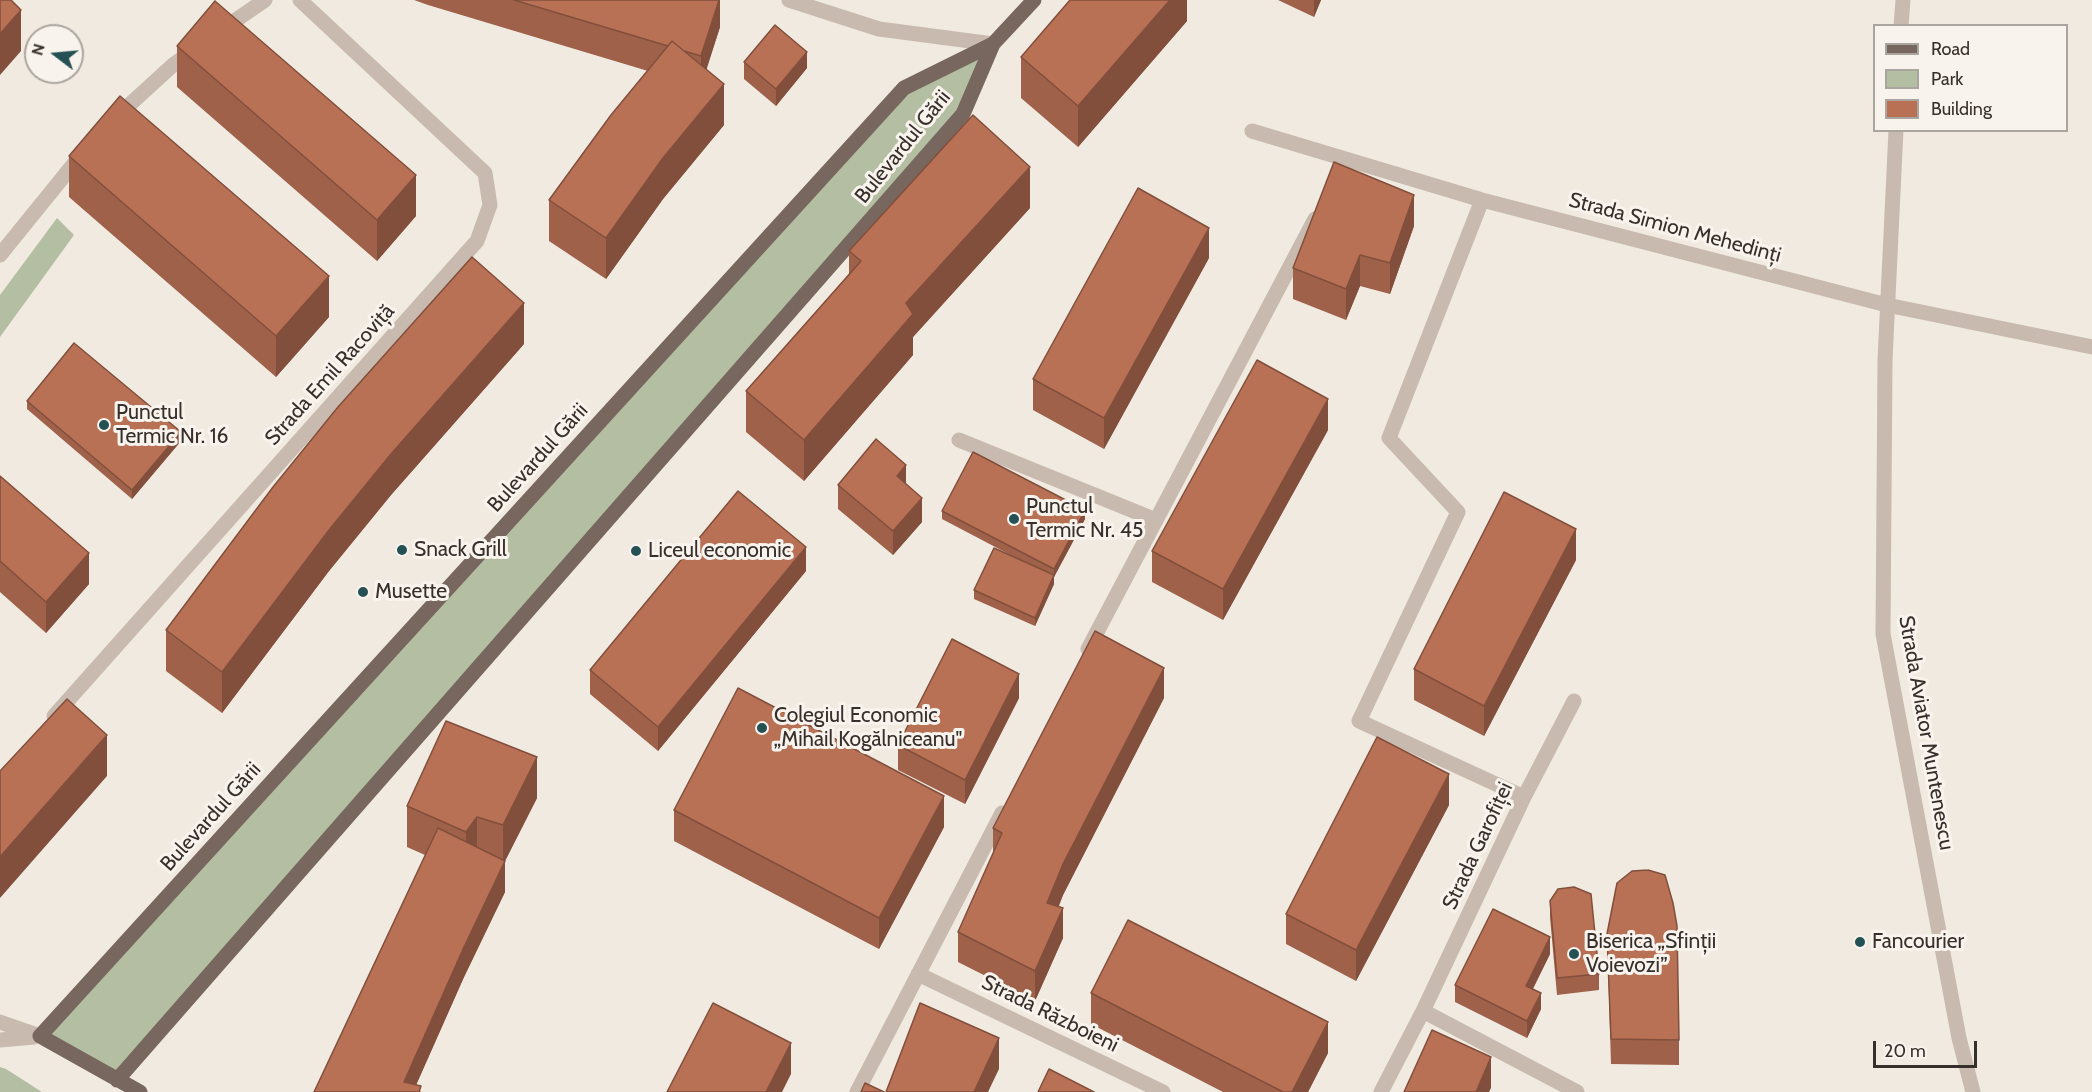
<!DOCTYPE html>
<html>
<head>
<meta charset="utf-8">
<style>
  body { margin:0 }
  #map { position:relative; width:2092px; height:1092px; overflow:hidden; background:#f1eae1; font-family:Cabin,sans-serif }
  canvas { display:block }
  .legend { position:absolute; left:1873px; top:24px; width:195px; height:108px; box-sizing:border-box; background:#f9f3ed; border:2px solid #aba59f; margin:0; padding:8px 10px; list-style:none; font-size:18px; color:#372f2b }
  .legend li { display:flex; align-items:center; gap:12px; height:30px }
  .legend b { width:30px; border:2px solid #aba59f }
  .north { position:absolute; left:24px; top:24px; width:60px; height:60px; box-sizing:border-box; background:#f9f3ed; border:2px solid #aba59f; border-radius:50%; rotate:286deg; font-size:16px; font-weight:700; line-height:24px; text-align:center; color:#372f2b }
  .north::after { content:''; display:block; margin:auto; width:21px; height:27px; background:#255054; clip-path:polygon(50% 0,100% 100%,50% 72%,0 100%) }
  .scale { position:absolute; left:1873px; top:1041px; width:104px; height:27px; box-sizing:border-box; border:3px solid #372f2b; border-top:0; padding-left:8px; font-size:18px; line-height:21px; white-space:nowrap; color:#372f2b; -webkit-text-stroke:4px #f9f3ed; paint-order:stroke }
</style>
</head>
<body>
<div id="map">
<canvas width="2092" height="1092"></canvas>
<ul class="legend">
<li><b style="height:8px;background:#77675e"></b>Road</li>
<li><b style="height:16px;background:#b4bea2"></b>Park</li>
<li><b style="height:16px;background:#b97156"></b>Building</li>
</ul>
<div class="north">N</div>
<div class="scale">20 m</div>
</div>
<script>
const c = document.querySelector('canvas').getContext('2d');
c.lineJoin = 'round';
function fillPath(path, color) {
  c.fillStyle = color;
  c.fill(path, 'evenodd');
}
function shape(rows) {
  const path = new Path2D();
  for (const r of rows) {
    path.moveTo(r[0], r[1]);
    for (let i = 2; i < r.length; i += 2) path.lineTo(r[i], r[i + 1]);
  }
  return path;
}
function stroke(path, color, width, dash) {
  c.strokeStyle = color;
  c.lineWidth = width;
  c.lineCap = dash ? 'butt' : 'round';
  c.setLineDash(dash || []);
  c.stroke(path);
}
function drawText(font, color, halo, rows, align = 'center') {
  c.font = font + ' Cabin,sans-serif';
  c.lineWidth = 6;
  c.setLineDash([]);
  c.textBaseline = 'middle';
  c.strokeStyle = halo;
  c.fillStyle = color;
  for (const [text, x, y, turn = 0] of rows) {
    c.save();
    c.translate(x, y);
    c.rotate((+turn || 0) * Math.PI / 180);
    c.textAlign = isNaN(turn) ? turn : align;
    if (halo) c.strokeText(text, 0, 0);
    c.fillText(text, 0, 0);
    c.restore();
  }
}
fillPath(shape([
  [993,44,963,114,117,1080,40,1036,904,88],
  [57,218,74,235,0,337,0,295],
  [0,1067,6,1069,42,1092,0,1092]
]), '#b4bea2');
stroke(shape([
  [789,0,879,29,993,44],
  [1901,26,1903,0],
  [220,31,265,0],
  [116,117,173,65,193,51],
  [1896,130,1885,360,1883,634,1959,1038,1973,1092],
  [1252,131,1482,200,1887,305,2092,347],
  [1333,184,1345,160],
  [1482,200,1389,438,1458,512,1359,721,1524,797],
  [0,255,81,155],
  [959,440,1156,520],
  [1088,649,1315,219],
  [54,716,477,241,490,205,485,173,300,0],
  [918,974,1163,1092],
  [1423,1011,1577,1092],
  [0,1022,40,1036],
  [0,1040,34,1037],
  [857,1092,1002,813],
  [1381,1092,1423,1011,1524,797,1574,701]
]), '#c8baae', 15);
stroke(shape([
  [117,1080,963,114,993,44,1034,0],
  [140,1092,40,1036,904,88,993,44]
]), '#77675e', 15);
fillPath(shape([
  [414,0,720,0,720,27,706,69,724,125,663,199,606,279,549,241,549,200,648,71,428,5],
  [1187,0,1187,21,1078,147,1021,98,1021,57],
  [1278,0,1321,0,1314,17],
  [177,46,416,216,377,261,177,87],
  [744,62,807,68,776,106,744,79],
  [69,156,329,317,276,377,69,197],
  [1030,208,913,337,913,355,804,481,746,432,746,391,849,274,849,251],
  [1414,226,1390,294,1360,286,1346,320,1293,299,1293,268],
  [1209,258,1104,449,1033,410,1033,379],
  [524,344,391,495,329,571,222,713,166,671,166,630],
  [27,401,181,441,132,499,27,409],
  [1328,430,1223,620,1152,582,1152,551],
  [0,476,89,584,46,633,0,592],
  [906,484,922,522,893,555,838,509,838,485],
  [942,511,1085,519,1054,577,1054,584,1035,626,974,599,974,590,1020,560,942,519],
  [1576,560,1484,736,1414,700,1414,669],
  [806,571,658,751,590,694,590,670],
  [1019,698,965,804,898,770,898,745],
  [1164,698,1063,895,1059,906,1063,938,1035,1001,958,962,958,932,993,853,993,828],
  [537,798,505,861,505,892,464,977,416,1085,421,1092,314,1092,425,855,407,847,407,806],
  [1449,805,1356,981,1286,944,1286,914],
  [674,810,944,827,879,949,674,841],
  [1550,901,1599,974,1599,990,1557,995,1550,917],
  [1607,934,1679,1040,1679,1065,1611,1064],
  [1550,954,1533,989,1541,1009,1527,1038,1455,1002,1455,985],
  [1091,993,1328,1053,1308,1092,1223,1092,1091,1024]
]), '#9f614a');
fillPath(shape([
  [719,0,720,0,720,27,701,87,701,56],
  [1170,0,1187,0,1187,21,1078,147,1078,106],
  [1314,0,1321,0,1314,17],
  [21,10,21,51,0,75,0,34],
  [807,52,807,68,776,106,776,89],
  [724,84,724,125,663,199,606,279,606,238,663,158],
  [1030,167,1030,208,913,337,913,355,804,481,804,440,906,303],
  [416,175,416,216,377,261,377,220],
  [1414,195,1414,226,1390,294,1390,263],
  [1209,228,1209,258,1104,449,1104,418],
  [1360,255,1360,286,1346,320,1346,289],
  [329,276,329,317,276,377,276,336],
  [524,303,524,344,391,495,329,571,222,713,222,672,329,530,391,454],
  [1328,399,1328,430,1223,620,1223,589],
  [181,432,181,441,132,499,132,490],
  [906,465,906,489,897,476],
  [922,498,922,522,893,555,893,531],
  [1085,510,1085,519,1054,577,1054,569],
  [1576,529,1576,560,1484,736,1484,706],
  [806,547,806,571,658,751,658,727],
  [89,553,89,584,46,633,46,602],
  [1054,575,1054,584,1035,626,1035,618],
  [1164,668,1164,698,1063,895,1047,933,1047,903,1063,864],
  [1019,674,1019,698,965,804,965,780],
  [107,735,107,776,0,898,0,857],
  [537,757,537,798,505,861,505,892,464,977,413,1092,404,1082,464,947,503,865,503,825],
  [1449,774,1449,805,1356,981,1356,950],
  [944,796,944,827,879,949,879,918],
  [477,817,477,858,466,873,466,832],
  [1063,908,1063,938,1035,1001,1035,971],
  [1550,937,1550,954,1526,1002,1526,986],
  [1541,993,1541,1009,1527,1038,1527,1021],
  [1328,1022,1328,1053,1308,1092,1292,1092],
  [999,1038,999,1069,988,1092,974,1092],
  [791,1043,791,1074,782,1092,766,1092],
  [1491,1057,1491,1088,1489,1092,1476,1092]
]), '#824f3c');
const building = shape([
  [0,0,11,0,21,10,0,34,0,0],
  [514,0,719,0,701,56,684,51,672,41,668,46,514,0],
  [1070,0,1170,0,1078,106,1021,57,1070,0],
  [215,1,416,175,377,220,177,46,215,1],
  [775,25,807,52,776,89,744,62,775,25],
  [672,41,724,84,663,158,606,238,549,200,611,115,672,41],
  [120,96,329,276,276,336,69,156,120,96],
  [973,115,1030,167,906,303,913,314,804,440,746,391,861,261,849,251,973,115],
  [1334,162,1414,195,1390,263,1360,255,1346,289,1293,268,1334,162],
  [1138,188,1209,228,1104,418,1033,379,1138,188],
  [472,257,524,303,391,454,329,530,222,672,166,630,273,487,338,407,472,257],
  [74,343,181,432,132,490,27,401,74,343],
  [1257,360,1328,399,1223,589,1152,551,1257,360],
  [876,439,906,465,897,476,922,498,893,531,838,485,876,439],
  [973,452,1085,510,1054,569,942,511,973,452],
  [0,476,89,553,46,602,0,561,0,476],
  [738,491,806,547,658,727,590,670,738,491],
  [1504,492,1576,529,1484,706,1414,669,1504,492],
  [994,548,1054,575,1035,618,974,590,994,548],
  [1095,631,1164,668,1063,864,1047,903,1063,908,1035,971,958,932,1002,833,993,828,1095,631],
  [952,639,1019,674,965,780,898,745,952,639],
  [738,688,944,796,879,918,674,810,738,688],
  [67,699,107,735,0,857,0,771,67,699],
  [446,721,537,757,503,825,477,817,466,832,407,806,446,721],
  [1377,737,1449,774,1356,950,1286,914,1377,737],
  [438,828,505,861,464,947,404,1082,421,1086,419,1092,314,1092,438,828],
  [1648,870,1665,875,1673,903,1677,926,1679,1040,1611,1039,1607,934,1617,883,1632,871,1648,870],
  [1574,887,1591,894,1599,974,1557,978,1550,901,1558,889,1574,887],
  [1493,909,1550,937,1526,986,1541,993,1527,1021,1455,985,1493,909],
  [1128,920,1328,1022,1292,1092,1283,1092,1091,993,1128,920],
  [713,1003,791,1043,766,1092,667,1092,713,1003],
  [920,1003,999,1038,974,1092,886,1092,920,1003],
  [1432,1030,1491,1057,1476,1092,1404,1092,1432,1030],
  [1049,1069,1094,1092,1038,1092,1049,1069],
  [865,1083,884,1092,861,1092,865,1083]
]);
fillPath(building, '#b97156');
stroke(building, '#824f3c', 1.5);
for (const [x, y, r, color] of [
  [104,425,6,"#255054"],
  [1014,519,6,"#255054"],
  [402,550,6,"#255054"],
  [636,551,6,"#255054"],
  [363,592,6,"#255054"],
  [762,728,6,"#255054"],
  [1860,942,6,"#255054"],
  [1574,954,6,"#255054"]
]) {
  const dot = new Path2D();
  dot.arc(x, y, r, 0, 2 * Math.PI);
  c.fillStyle = color;
  c.fill(dot);
  stroke(dot, '#f9f3ed', 2);
}
drawText('21px', '#372f2b', '#f9f3ed', [
  ["Bulevardul Gării",903,147,-51],
  ["Strada Simion Mehedinți",1675,228,15],
  ["Strada Emil Racoviță",330,375,-48],
  ["Bulevardul Gării",538,458,-48],
  ["Strada Aviator Muntenescu",1926,733,80],
  ["Bulevardul Gării",211,817,-48],
  ["Strada Garofiței",1478,846,-65],
  ["Strada Războieni",1050,1014,26]
]);
drawText('21px', '#372f2b', '#f9f3ed', [
  ["Punctul",116,413],
  ["Termic Nr. 16",116,437],
  ["Punctul",1026,507],
  ["Termic Nr. 45",1026,531],
  ["Snack Grill",414,550],
  ["Liceul economic",648,551],
  ["Musette",375,592],
  ["Colegiul Economic",774,716],
  ["„Mihail Kogălniceanu\"",774,740],
  ["Biserica „Sfinții",1586,942],
  ["Voievozi”",1586,966],
  ["Fancourier",1872,942]
], 'left');
</script>
</body>
</html>
